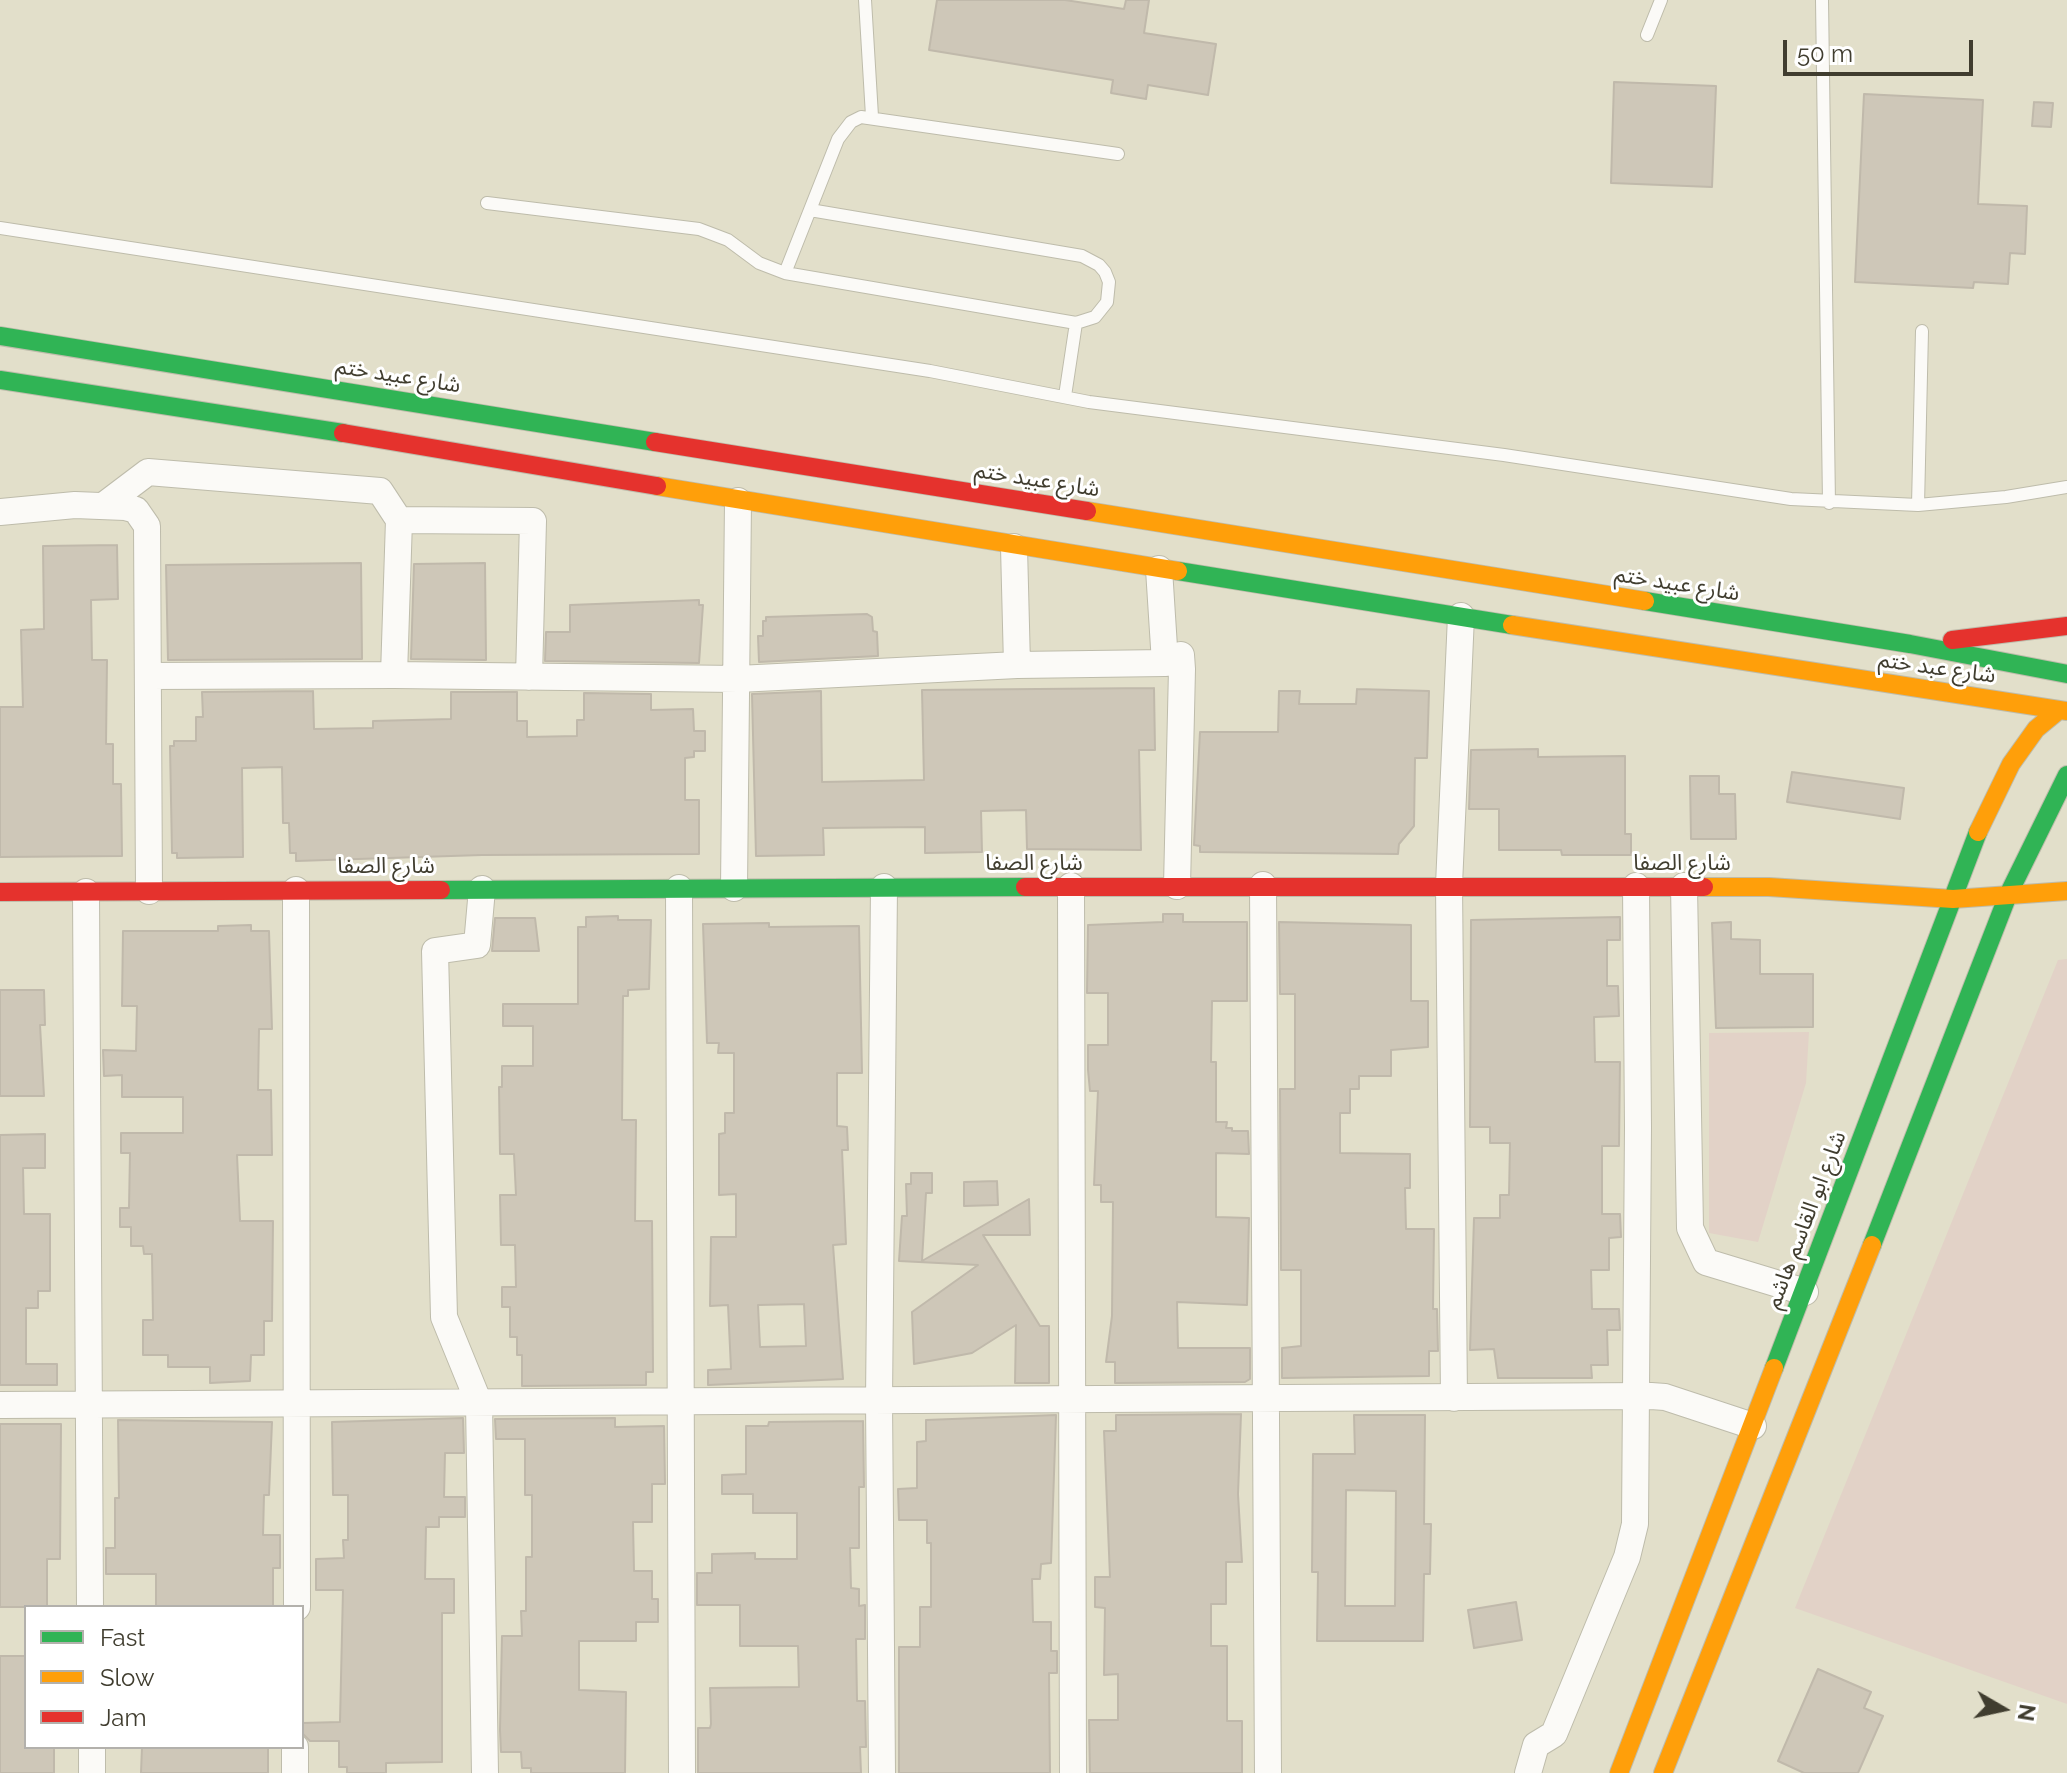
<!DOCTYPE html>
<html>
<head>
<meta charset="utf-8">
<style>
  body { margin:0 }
  #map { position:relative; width:2067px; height:1773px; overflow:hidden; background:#e2dfca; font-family:Raleway,sans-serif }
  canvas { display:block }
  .legend { position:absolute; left:24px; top:1605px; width:280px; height:144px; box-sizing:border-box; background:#fff; border:2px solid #b3b1ac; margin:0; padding:10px 14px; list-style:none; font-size:24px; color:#403d2f }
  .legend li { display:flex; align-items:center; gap:16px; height:40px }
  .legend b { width:40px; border:2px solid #b3b1ac }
  .north { position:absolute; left:1963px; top:1669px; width:80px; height:80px; -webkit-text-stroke:6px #fff; paint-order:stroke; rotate:99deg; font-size:22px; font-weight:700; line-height:32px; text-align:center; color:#403d2f }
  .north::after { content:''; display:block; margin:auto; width:28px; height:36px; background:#403d2f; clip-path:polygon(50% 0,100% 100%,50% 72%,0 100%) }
  .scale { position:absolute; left:1783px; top:40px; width:190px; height:36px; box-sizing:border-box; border:4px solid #403d2f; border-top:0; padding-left:10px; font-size:24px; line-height:28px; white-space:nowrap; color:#403d2f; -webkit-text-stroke:6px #fff; paint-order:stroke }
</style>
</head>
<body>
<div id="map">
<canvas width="2067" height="1773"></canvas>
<ul class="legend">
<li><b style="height:10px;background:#30b455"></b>Fast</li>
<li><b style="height:10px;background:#ff9f0a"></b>Slow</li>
<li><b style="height:10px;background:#e5322d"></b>Jam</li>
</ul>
<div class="north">N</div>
<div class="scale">50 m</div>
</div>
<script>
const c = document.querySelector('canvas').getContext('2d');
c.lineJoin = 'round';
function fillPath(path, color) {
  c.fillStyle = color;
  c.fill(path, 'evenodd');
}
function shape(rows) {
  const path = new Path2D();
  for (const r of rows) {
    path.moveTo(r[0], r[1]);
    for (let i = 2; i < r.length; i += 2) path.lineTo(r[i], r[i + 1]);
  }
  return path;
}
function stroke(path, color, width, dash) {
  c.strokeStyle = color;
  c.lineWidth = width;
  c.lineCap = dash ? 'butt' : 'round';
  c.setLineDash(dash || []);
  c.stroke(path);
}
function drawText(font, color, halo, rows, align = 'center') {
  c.font = font + ' Raleway,"Noto Sans Arabic",sans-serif';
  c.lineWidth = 6;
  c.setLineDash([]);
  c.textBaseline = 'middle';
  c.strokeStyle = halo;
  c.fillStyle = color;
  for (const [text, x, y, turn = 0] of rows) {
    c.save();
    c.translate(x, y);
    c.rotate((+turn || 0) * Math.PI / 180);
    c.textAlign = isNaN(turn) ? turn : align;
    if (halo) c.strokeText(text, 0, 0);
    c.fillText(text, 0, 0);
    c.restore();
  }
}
fillPath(shape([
  [2067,959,2067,1704,1795,1608,2058,960],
  [1809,1032,1806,1083,1758,1242,1709,1233,1709,1033]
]), '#e2d2c7');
const building = shape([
  [937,0,1065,0,1124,9,1126,0,1149,0,1144,33,1216,44,1208,95,1148,85,1146,99,1111,93,1113,80,929,50,937,0],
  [1614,82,1716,86,1712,187,1611,183,1614,82],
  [1864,94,1983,100,1978,204,2027,206,2025,254,2010,253,2008,284,1974,282,1973,288,1855,282,1864,94],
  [2034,102,2053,103,2051,127,2032,126,2034,102],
  [117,545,118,599,91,600,92,660,107,660,106,744,113,744,113,784,121,784,122,856,0,857,0,707,23,707,21,630,44,629,43,546,117,545],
  [361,563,362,659,168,660,166,565,361,563],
  [485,563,486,660,411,659,414,564,485,563],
  [699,600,699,605,703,605,699,663,545,661,546,632,570,632,570,605,699,600],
  [867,614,872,617,873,631,877,632,878,656,759,662,758,636,763,636,763,621,766,621,766,617,867,614],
  [1154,688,1155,750,1139,750,1141,850,1027,849,1026,810,981,811,982,852,925,853,925,827,823,828,824,855,756,856,752,694,821,691,822,782,924,780,922,690,1154,688],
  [1357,689,1429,691,1427,758,1415,758,1414,826,1399,844,1398,854,1200,852,1200,846,1194,845,1200,732,1278,732,1279,691,1300,691,1299,704,1356,704,1357,689],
  [313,691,314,729,373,728,373,721,451,719,451,692,517,692,517,721,527,721,527,737,577,736,577,720,584,720,584,693,651,694,651,710,693,709,694,731,705,731,705,751,694,751,694,757,685,758,685,800,699,800,699,854,482,855,296,861,296,853,290,853,289,823,283,823,282,767,242,768,243,857,177,858,177,853,172,853,170,746,174,746,174,741,196,741,196,717,203,717,202,692,313,691],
  [1538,749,1538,757,1625,756,1625,834,1631,834,1631,855,1562,855,1561,850,1499,850,1499,809,1469,809,1471,750,1538,749],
  [1792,772,1904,788,1900,819,1787,802,1792,772],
  [1690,776,1719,776,1719,794,1735,794,1736,839,1691,839,1690,776],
  [1163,914,1183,914,1183,922,1247,922,1247,1001,1212,1001,1211,1062,1216,1062,1216,1122,1227,1122,1226,1128,1232,1128,1232,1131,1248,1131,1249,1154,1216,1153,1216,1217,1249,1218,1247,1305,1177,1302,1178,1348,1250,1348,1250,1379,1245,1382,1115,1383,1115,1362,1106,1362,1112,1316,1113,1202,1101,1202,1101,1185,1094,1185,1098,1091,1090,1091,1088,1070,1088,1045,1108,1045,1108,993,1087,993,1088,925,1163,922,1163,914],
  [618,916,618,920,651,920,649,989,628,990,628,996,623,996,622,1120,636,1120,635,1221,652,1221,653,1372,646,1372,646,1385,522,1386,522,1355,517,1355,517,1337,510,1337,510,1307,502,1307,502,1287,516,1287,515,1245,501,1245,500,1195,516,1195,514,1154,500,1154,499,1087,502,1087,502,1066,533,1066,533,1026,503,1026,503,1004,578,1004,578,927,586,927,586,917,618,916],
  [1620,917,1620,940,1607,940,1607,986,1618,986,1619,1016,1594,1017,1595,1062,1620,1062,1619,1146,1602,1146,1602,1214,1620,1214,1621,1237,1609,1238,1609,1270,1591,1270,1592,1309,1619,1309,1620,1330,1607,1330,1608,1365,1591,1365,1592,1378,1498,1378,1494,1349,1470,1350,1474,1218,1500,1218,1500,1195,1509,1195,1510,1143,1490,1143,1490,1127,1470,1127,1471,920,1620,917],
  [495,918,535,918,539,951,492,951,495,918],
  [1279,922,1411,925,1411,1001,1428,1001,1428,1047,1391,1050,1391,1076,1359,1076,1359,1089,1350,1089,1350,1113,1340,1113,1340,1153,1410,1154,1410,1188,1405,1188,1406,1229,1434,1229,1433,1309,1437,1309,1438,1351,1429,1351,1429,1376,1282,1378,1282,1348,1301,1346,1301,1270,1281,1270,1280,1089,1295,1089,1295,994,1280,994,1279,922],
  [1731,922,1731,939,1760,940,1760,974,1813,974,1813,1027,1716,1028,1712,923,1731,922],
  [769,923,769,927,859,926,862,1073,837,1073,837,1126,847,1127,848,1150,842,1150,846,1244,833,1245,843,1379,708,1385,708,1370,731,1369,728,1305,710,1306,711,1237,736,1237,736,1194,719,1195,719,1134,725,1133,725,1113,734,1113,734,1053,718,1053,719,1043,707,1043,703,924,769,923],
  [804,1304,806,1346,760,1347,758,1305,804,1304],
  [251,925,251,931,269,931,272,1029,259,1029,258,1090,271,1090,272,1155,237,1155,240,1221,273,1221,272,1321,264,1321,264,1355,251,1355,250,1381,210,1383,210,1367,168,1367,168,1355,143,1355,143,1320,153,1320,152,1254,144,1254,143,1246,131,1246,131,1227,120,1227,120,1208,129,1208,130,1153,121,1153,121,1133,183,1133,183,1097,122,1097,122,1075,104,1076,103,1050,136,1051,137,1006,122,1006,123,931,218,931,218,926,251,925],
  [0,990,44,990,45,1025,40,1025,44,1096,0,1096,0,990],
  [45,1134,45,1168,23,1168,24,1214,50,1214,50,1291,38,1291,38,1308,26,1308,26,1364,57,1364,57,1385,0,1385,0,1135,45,1134],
  [911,1173,932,1173,932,1193,926,1193,922,1261,1029,1199,1030,1235,983,1235,1040,1326,1049,1326,1049,1383,1015,1383,1016,1325,972,1353,914,1364,912,1312,978,1265,899,1261,902,1216,907,1216,906,1184,911,1184,911,1173],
  [997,1181,998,1205,964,1206,964,1182,997,1181],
  [1241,1414,1238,1494,1242,1562,1226,1562,1226,1604,1211,1604,1211,1646,1227,1646,1227,1721,1242,1721,1242,1773,1090,1773,1089,1720,1118,1720,1118,1674,1104,1675,1105,1608,1095,1607,1095,1577,1110,1577,1104,1431,1116,1431,1116,1415,1241,1414],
  [1056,1415,1051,1563,1041,1564,1040,1579,1032,1579,1033,1622,1051,1622,1051,1651,1057,1651,1057,1673,1049,1673,1050,1773,899,1773,899,1647,920,1647,920,1607,931,1607,931,1543,927,1543,927,1520,899,1520,898,1489,917,1488,917,1442,926,1441,926,1420,1056,1415],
  [1354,1415,1425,1415,1424,1524,1431,1524,1430,1574,1424,1574,1423,1641,1317,1641,1318,1572,1312,1572,1313,1454,1355,1454,1354,1415],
  [1346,1490,1396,1491,1395,1606,1345,1606,1346,1490],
  [463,1418,464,1453,445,1453,444,1497,465,1497,465,1517,439,1517,439,1527,426,1527,425,1579,454,1579,454,1613,442,1613,442,1762,386,1763,386,1773,347,1773,347,1767,339,1767,339,1741,310,1741,302,1733,302,1723,340,1722,343,1590,316,1590,316,1559,344,1558,343,1540,348,1540,348,1495,333,1495,332,1422,463,1418],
  [615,1418,615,1427,664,1426,665,1484,652,1484,652,1522,633,1522,634,1571,652,1571,652,1599,658,1599,658,1622,636,1622,636,1641,579,1641,579,1690,626,1692,625,1773,531,1773,531,1768,522,1768,521,1752,501,1752,500,1730,502,1636,522,1636,521,1611,526,1611,526,1557,532,1557,532,1495,525,1495,525,1439,496,1439,495,1419,615,1418],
  [118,1420,272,1422,269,1495,264,1495,263,1535,280,1535,280,1568,273,1568,273,1607,156,1607,156,1574,106,1574,106,1548,115,1548,115,1498,119,1498,118,1420],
  [863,1421,864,1487,859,1487,859,1548,850,1548,851,1588,859,1589,859,1606,865,1605,865,1639,856,1639,857,1701,865,1701,866,1747,860,1747,861,1773,698,1773,698,1728,710,1728,711,1724,710,1688,799,1687,798,1646,740,1646,740,1605,697,1605,697,1573,712,1573,712,1554,755,1553,755,1559,797,1559,797,1513,753,1513,753,1494,722,1494,722,1475,746,1474,746,1426,768,1426,769,1422,863,1421],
  [0,1424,61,1424,60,1559,47,1559,47,1607,0,1607,0,1424],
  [1516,1602,1522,1640,1474,1648,1468,1610,1516,1602],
  [0,1656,26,1656,26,1747,54,1747,54,1773,0,1773,0,1656],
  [1818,1669,1871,1692,1864,1708,1883,1716,1858,1773,1804,1773,1778,1761,1818,1669],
  [142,1747,268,1747,268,1773,141,1773,142,1747]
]);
fillPath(building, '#cec7b8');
stroke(building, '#c0b9ab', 2);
const lane = shape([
  [865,0,872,116],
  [1822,0,1829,503],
  [1647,35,1661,0],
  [487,203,699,229,728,240,759,263,785,273,1076,323,1095,317,1107,302,1109,282,1105,272,1099,265,1082,256,810,210],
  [0,228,930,371,1089,402,1504,455,1791,499,1918,505,2006,497,2067,487],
  [785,273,838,139,851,122,861,117,1118,154],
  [1065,396,1076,323],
  [1918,505,1922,331]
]);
const street = shape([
  [103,506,148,472,380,491,399,520,533,521,529,677],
  [0,512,75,505,125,507,136,510,147,526,149,891],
  [1159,569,1165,663,1181,655,1182,669,1177,886],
  [1017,665,1165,663],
  [394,675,399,520],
  [148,676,394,675,738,679,1017,665,1014,547],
  [1263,885,1268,1773],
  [1071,886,1073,1773],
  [1684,886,1690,1228,1706,1262,1805,1292],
  [679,888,682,1773],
  [734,888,738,501],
  [482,889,477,945,435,951,444,1317,479,1403,485,1773],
  [296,890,297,1607],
  [86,892,90,1607],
  [1454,1398,1449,885,1461,616],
  [0,1405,1651,1396,1665,1397,1753,1426],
  [92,1747,92,1773],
  [295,1773,295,1747],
  [882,1773,879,1400,884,887],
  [1528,1773,1536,1745,1554,1734,1627,1557,1635,1524,1638,1127,1636,886]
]);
const fast = shape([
  [0,336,655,442],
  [0,380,343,433],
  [1178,571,1512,625],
  [1645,601,1910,644,2067,674],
  [441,890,1025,887],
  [1872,1245,2008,895,2067,775],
  [1774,1368,1978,832]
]);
const slow = shape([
  [657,486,1178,571],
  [1087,511,1645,601],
  [1512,625,2067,711],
  [1978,832,2011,764,2036,729,2059,710],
  [1704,887,1769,887,1953,899,2067,891],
  [1619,1773,1774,1368],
  [1663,1773,1872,1245]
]);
const jam = shape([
  [343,433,657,486],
  [655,442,1087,511],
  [1952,640,2067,626],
  [1025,887,1704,887],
  [0,892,441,890]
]);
stroke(lane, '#bebcab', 14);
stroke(street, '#bebcab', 28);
stroke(fast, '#bebcab', 20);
stroke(slow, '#bebcab', 20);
stroke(jam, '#bebcab', 20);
stroke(lane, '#fbfaf7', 12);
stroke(street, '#fbfaf7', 26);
stroke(fast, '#30b455', 18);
stroke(slow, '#ff9f0a', 18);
stroke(jam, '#e5322d', 18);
drawText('22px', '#403d2f', '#fff', [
  ["شارع عبيد ختم",398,376,9],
  ["شارع عبيد ختم",1037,480,9],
  ["شارع عبيد ختم",1677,584,9],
  ["شارع عبد ختم",1937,668,8],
  ["شارع الصفا",1034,863],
  ["شارع الصفا",1682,863],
  ["شارع الصفا",386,866],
  ["شارع ابو القاسم هاشم",1806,1220,-69]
]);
</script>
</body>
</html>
